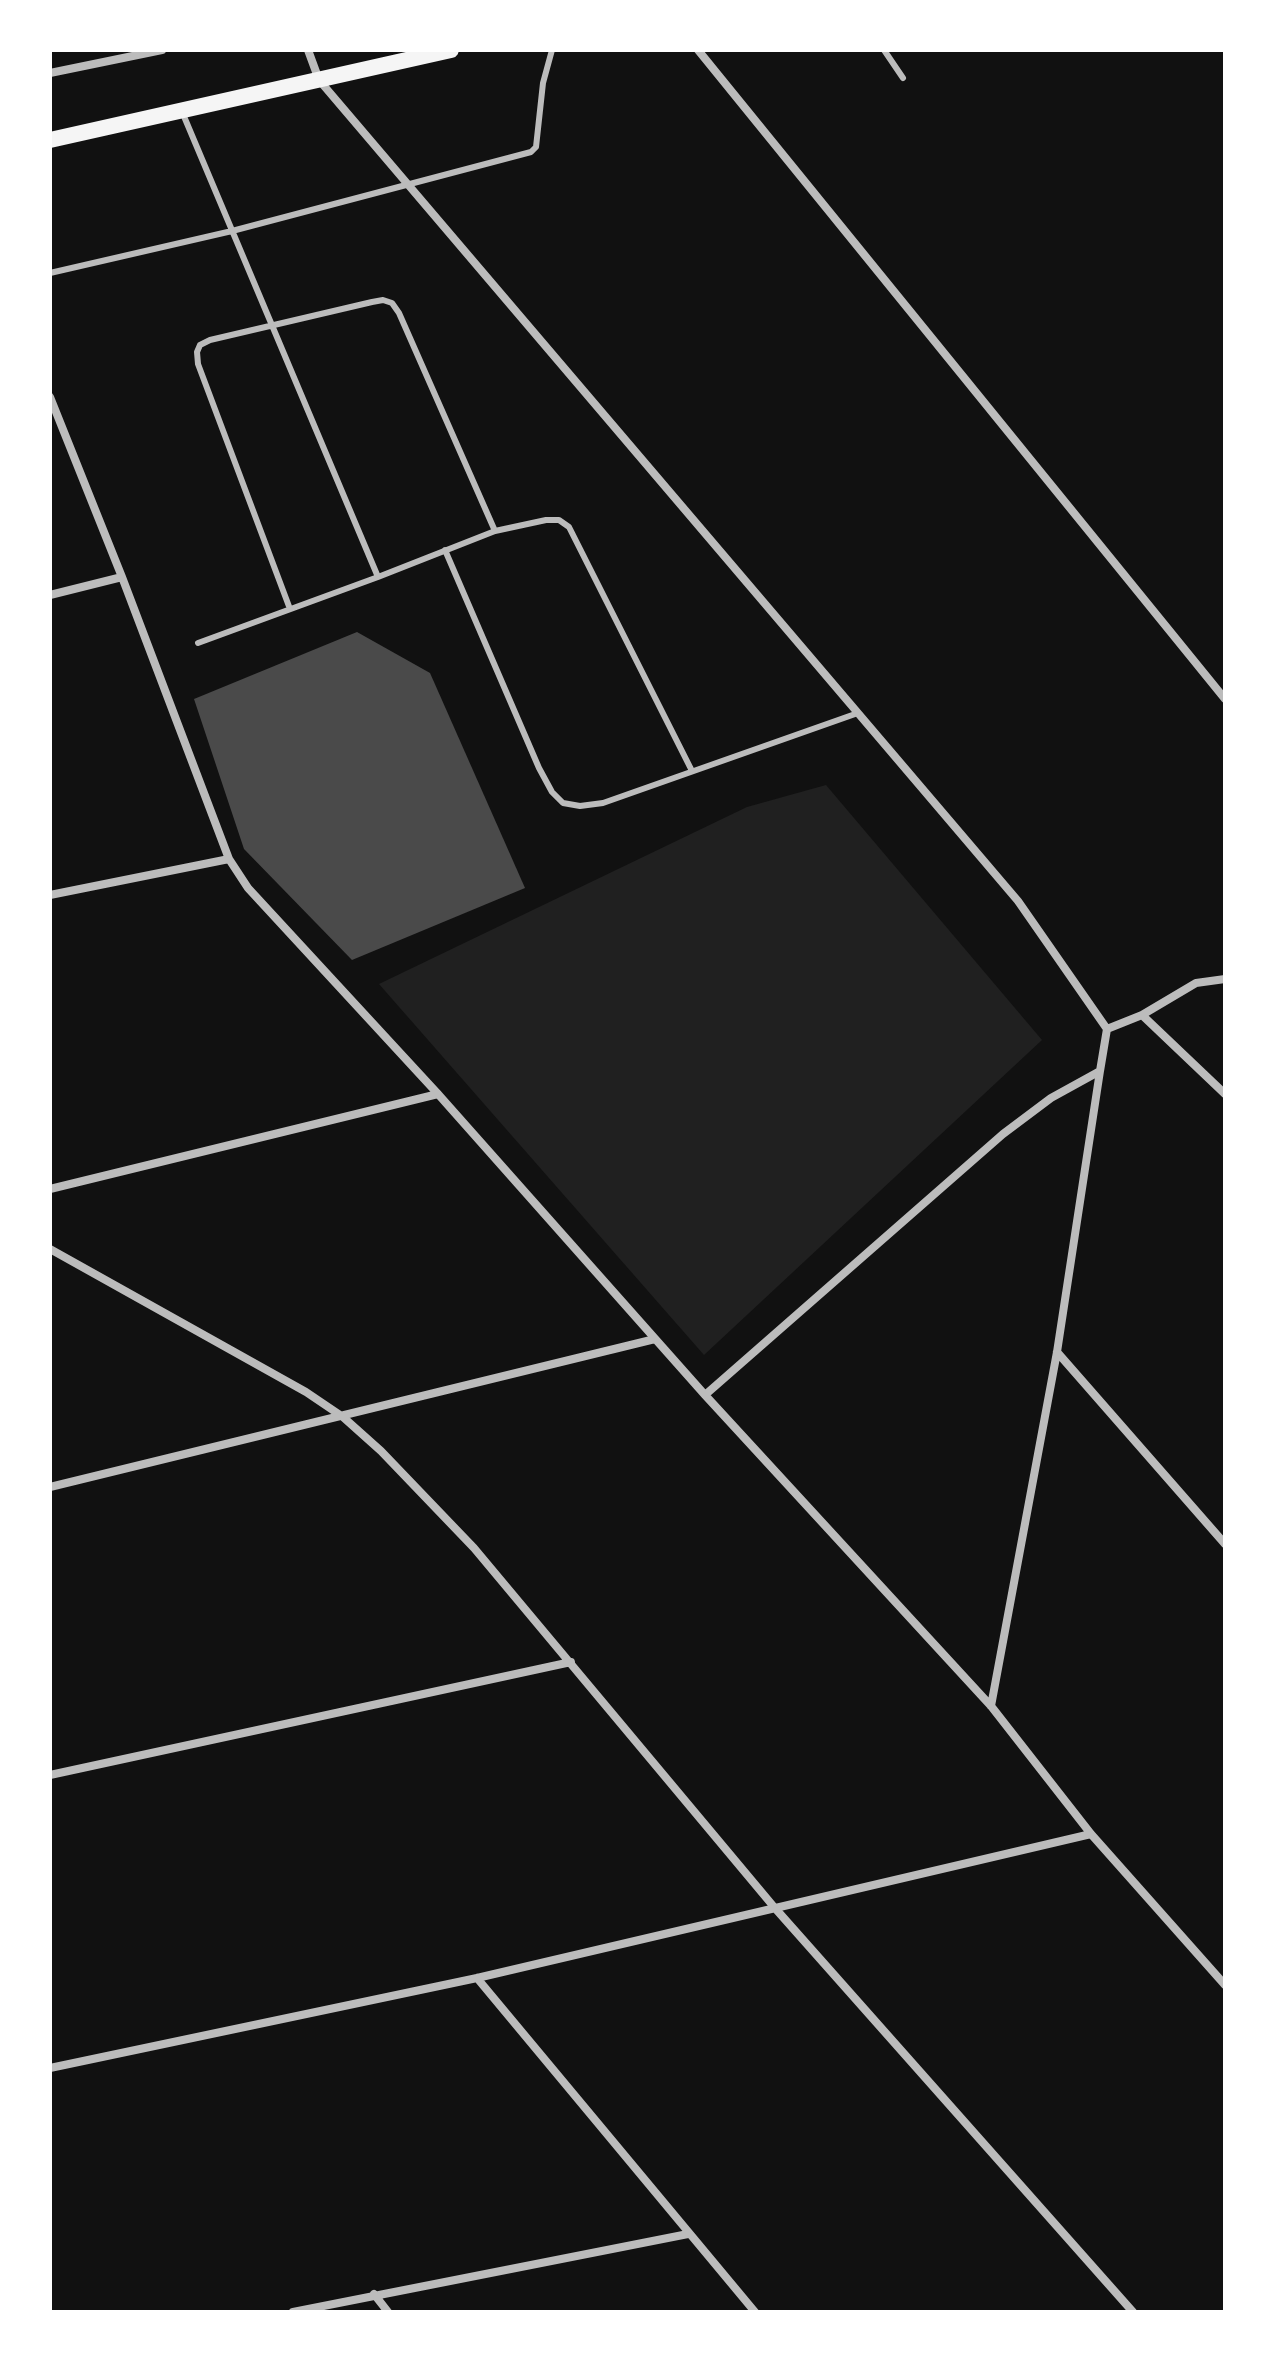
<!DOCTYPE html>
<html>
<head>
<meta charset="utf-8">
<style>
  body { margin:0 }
  #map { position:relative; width:1275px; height:2362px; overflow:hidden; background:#111; font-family:"PT Serif",serif }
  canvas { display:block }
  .frame { position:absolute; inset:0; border:52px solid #fff; pointer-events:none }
</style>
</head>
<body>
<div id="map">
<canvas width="1275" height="2362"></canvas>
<div class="frame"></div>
</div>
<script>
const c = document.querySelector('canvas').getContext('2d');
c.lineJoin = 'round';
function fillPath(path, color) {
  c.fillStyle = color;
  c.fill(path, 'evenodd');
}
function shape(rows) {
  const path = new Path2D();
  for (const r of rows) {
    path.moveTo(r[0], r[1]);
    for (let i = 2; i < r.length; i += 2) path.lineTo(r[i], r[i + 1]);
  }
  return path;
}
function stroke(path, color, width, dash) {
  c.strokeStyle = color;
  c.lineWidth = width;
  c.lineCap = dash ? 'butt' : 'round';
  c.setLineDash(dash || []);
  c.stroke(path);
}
fillPath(shape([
  [826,785,1042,1040,704,1355,379,984,747,807]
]), '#202020');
fillPath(shape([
  [357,632,430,673,525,888,352,960,244,849,194,699]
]), '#4a4a4a');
stroke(shape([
  [884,50,903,78],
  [183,114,378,577,495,531,546,520,559,520,569,527,692,771],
  [50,273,232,231,531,152,536,147,543,83,552,50],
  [445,550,539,768,552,792,563,803,580,806,603,803,858,713],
  [290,609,198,364,197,352,200,345,210,340,372,302,383,300,392,303,399,313,495,531],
  [198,643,378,577]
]), '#bcbcbc', 6);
stroke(shape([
  [308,50,319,80,1018,901,1107,1029,1142,1015,1225,1094],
  [698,50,1225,699],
  [50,73,162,50],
  [50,397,122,577,229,859,248,888,438,1094,705,1395,991,1706,1091,1834,1225,1985],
  [50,595,122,577],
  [50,895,229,859],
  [1142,1015,1196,983,1225,979],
  [50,1189,438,1094],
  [50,1249,306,1392,343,1417,381,1451,474,1548,774,1907,1133,2312],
  [1057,1352,1225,1544],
  [705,1395,1003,1134,1051,1098,1100,1071,1107,1029],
  [50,1487,655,1339],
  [991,1706,1057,1352,1100,1071],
  [50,1775,571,1662],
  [477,1978,755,2312],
  [50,2068,477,1978,1091,1834],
  [374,2294,388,2312],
  [293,2312,688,2234]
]), '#bcbcbc', 8);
stroke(shape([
  [50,140,451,50]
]), '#f5f5f5', 16);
</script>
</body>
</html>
